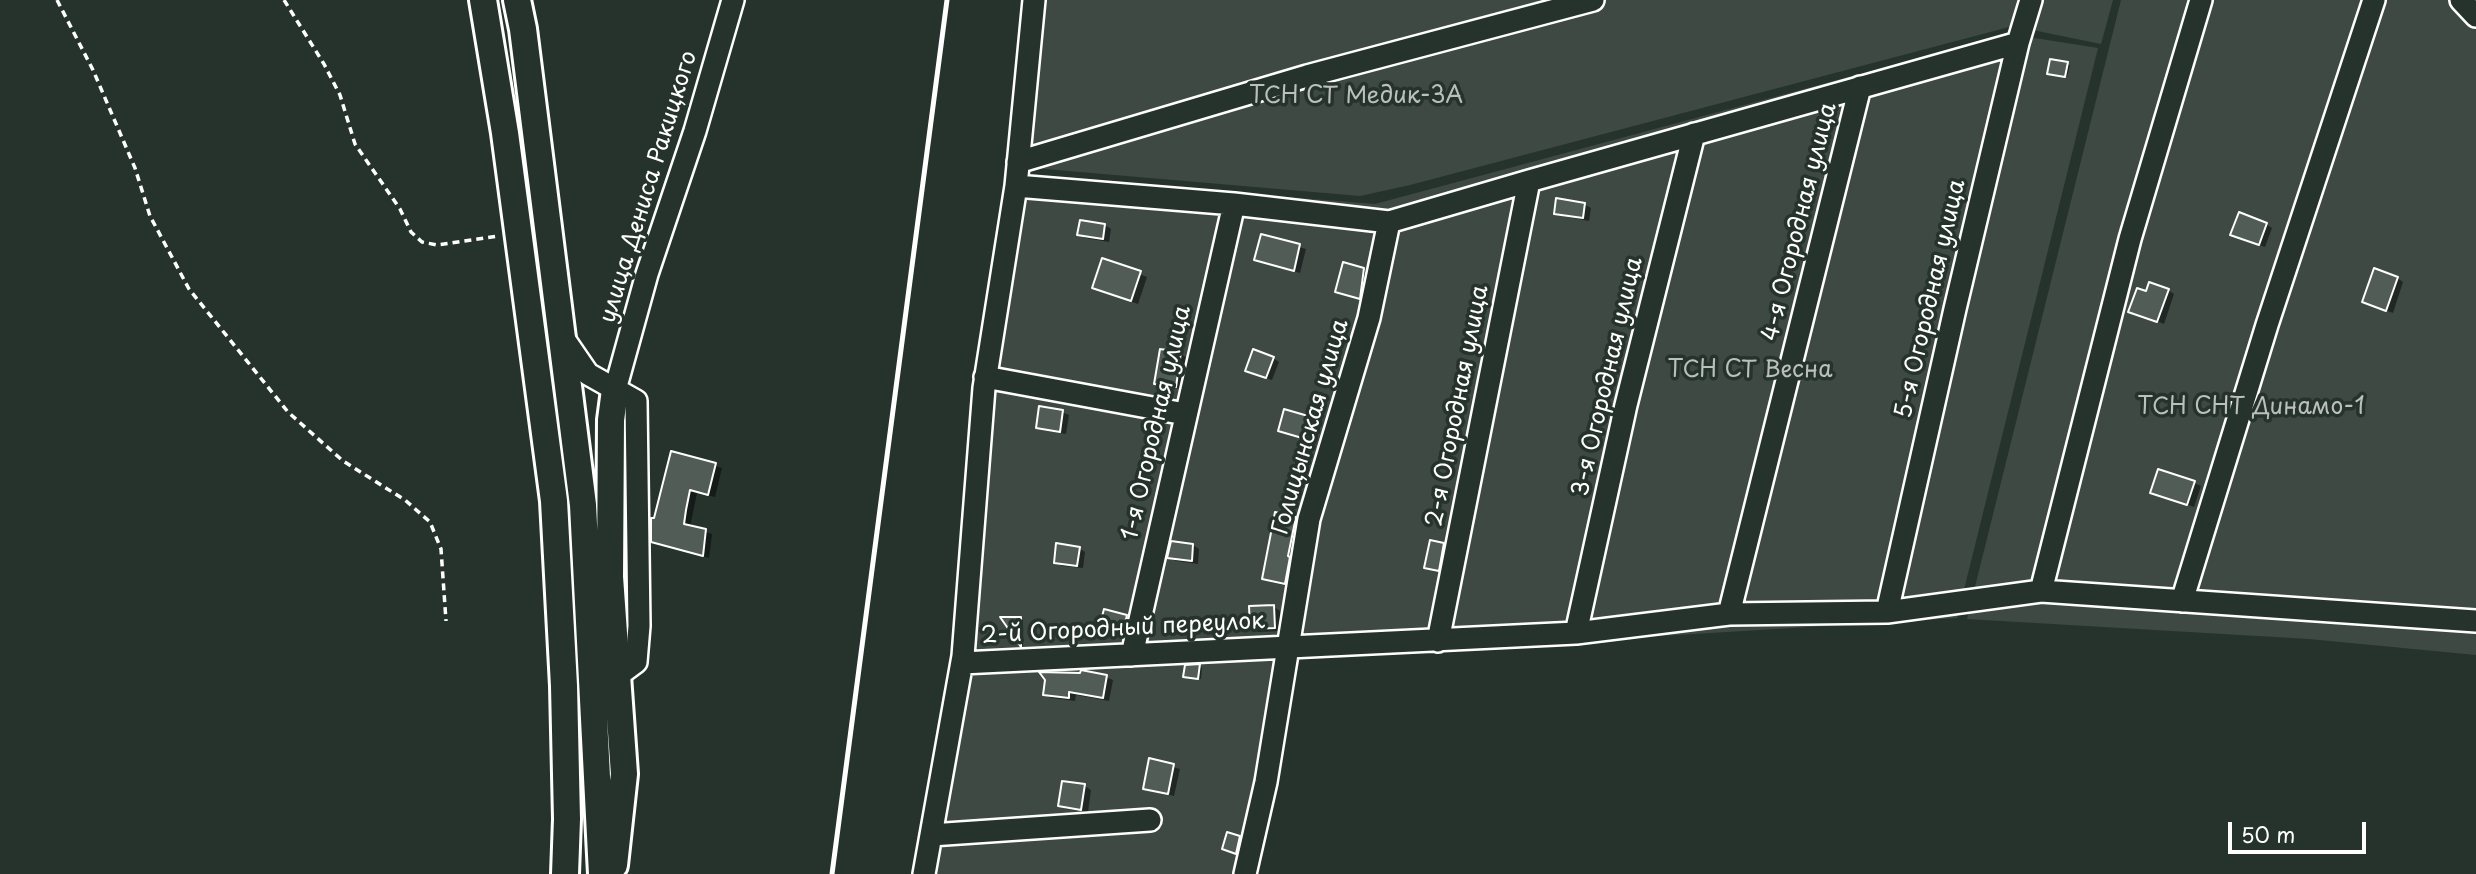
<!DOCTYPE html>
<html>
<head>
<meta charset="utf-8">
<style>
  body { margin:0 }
  #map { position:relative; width:2476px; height:874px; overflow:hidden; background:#26332d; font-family:"Playpen Sans",sans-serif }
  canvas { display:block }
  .scale { position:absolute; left:2228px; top:822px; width:138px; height:32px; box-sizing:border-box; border:4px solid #fff; border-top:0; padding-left:9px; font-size:21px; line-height:24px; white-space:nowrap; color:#fff; -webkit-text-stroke:5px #26332d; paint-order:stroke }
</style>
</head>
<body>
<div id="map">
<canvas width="2476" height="874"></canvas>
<div class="scale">50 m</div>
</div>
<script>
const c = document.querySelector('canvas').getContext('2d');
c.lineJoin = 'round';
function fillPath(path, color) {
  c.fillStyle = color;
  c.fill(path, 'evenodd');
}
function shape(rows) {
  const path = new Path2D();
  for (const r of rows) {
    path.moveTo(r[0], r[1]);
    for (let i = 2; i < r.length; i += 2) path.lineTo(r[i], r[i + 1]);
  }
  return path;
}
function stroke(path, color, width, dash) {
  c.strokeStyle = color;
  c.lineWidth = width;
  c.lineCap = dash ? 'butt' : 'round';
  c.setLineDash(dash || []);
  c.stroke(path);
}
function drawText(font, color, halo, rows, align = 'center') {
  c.font = font + ' "Playpen Sans",sans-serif';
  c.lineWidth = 7;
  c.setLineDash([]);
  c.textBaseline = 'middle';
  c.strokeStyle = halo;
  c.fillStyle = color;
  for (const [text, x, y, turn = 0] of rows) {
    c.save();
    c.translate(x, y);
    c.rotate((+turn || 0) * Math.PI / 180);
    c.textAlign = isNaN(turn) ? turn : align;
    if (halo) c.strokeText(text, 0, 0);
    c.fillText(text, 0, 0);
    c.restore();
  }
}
fillPath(shape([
  [1045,0,2113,0,2101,44,2013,26,1410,185,1360,196,1010,166,1026,5],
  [2121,0,2449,0,2476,30,2476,655,2309,639,1967,619],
  [2009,34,2098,48,1957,618,1300,658,1253,874,936,874,972,642,993,366,1024,176,1375,204]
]), '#3e4944');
fillPath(shape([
  [2067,64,2070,65,2067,77,2051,74],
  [1584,204,1591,208,1589,221,1562,216,1556,213],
  [2266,224,2272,228,2265,247,2239,238],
  [1105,225,1111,229,1109,242,1085,238,1079,234],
  [1262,236,1306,249,1300,273,1256,260],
  [1103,260,1147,277,1138,304,1101,291],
  [1363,269,1370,273,1366,299,1337,291],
  [2397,278,2403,282,2393,313,2364,302],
  [2168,290,2174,294,2164,324,2131,311,2147,293],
  [1161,351,1181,354,1187,358,1182,389,1163,386,1156,383],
  [1273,358,1279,362,1272,380,1253,374],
  [1285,411,1321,423,1316,442,1280,430],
  [1062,412,1069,415,1066,434,1044,430,1038,427],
  [672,453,722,468,715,497,697,493,690,527,712,534,709,558,653,541,655,520],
  [2194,483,2201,486,2194,507,2159,495],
  [1295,519,1302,523,1291,587,1270,582,1264,578],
  [1173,543,1193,545,1199,549,1198,564,1176,561,1169,557],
  [1443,545,1450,549,1445,573,1426,567],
  [1079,548,1085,552,1083,568,1062,566,1056,562],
  [1274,607,1280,611,1281,631,1258,632,1252,628],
  [1126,616,1133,620,1129,636,1101,627],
  [1004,619,1023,620,1023,646,1022,645],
  [1200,666,1202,668,1201,679,1185,676,1186,667],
  [1106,677,1113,680,1109,701,1076,695,1075,701,1051,698,1045,694],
  [1151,760,1180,769,1174,796,1145,788],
  [1063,783,1085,786,1091,790,1088,812,1066,809,1060,805],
  [1240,837,1246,841,1243,856,1230,852]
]), '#0007');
const building = shape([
  [2050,59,2068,62,2065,77,2047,74,2050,59],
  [1556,198,1585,203,1583,218,1554,214,1556,198],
  [2239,212,2267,223,2259,245,2230,235,2239,212],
  [1080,220,1105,224,1103,239,1077,235,1080,220],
  [1261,234,1300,244,1294,271,1254,260,1261,234],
  [1102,258,1141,271,1131,301,1092,288,1102,258],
  [1343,262,1364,268,1360,299,1335,292,1343,262],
  [2374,268,2398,277,2386,311,2362,302,2374,268],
  [2149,282,2169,289,2157,322,2128,312,2137,288,2146,291,2149,282],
  [1160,349,1181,352,1176,387,1154,384,1160,349],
  [1253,349,1274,357,1266,378,1245,371,1253,349],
  [1039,406,1063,410,1060,432,1036,428,1039,406],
  [1284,409,1315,418,1309,440,1278,431,1284,409],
  [671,451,716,463,708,495,690,490,686,510,684,524,706,529,703,556,651,542,651,518,654,518,671,451],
  [2158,469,2195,481,2187,505,2150,493,2158,469],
  [1275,512,1296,517,1288,556,1290,557,1285,584,1262,579,1275,512],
  [1430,540,1444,543,1439,571,1424,568,1430,540],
  [1171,541,1193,544,1192,561,1167,558,1171,541],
  [1056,543,1080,547,1077,566,1054,563,1056,543],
  [1274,605,1275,628,1250,629,1249,606,1274,605],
  [1104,609,1127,615,1123,633,1099,628,1104,609],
  [1000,617,1021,617,1021,647,1000,617],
  [1200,664,1198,679,1183,677,1185,665,1200,664],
  [1081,670,1107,675,1103,698,1069,692,1069,698,1043,695,1045,680,1039,672,1080,673,1081,670],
  [1149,758,1174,764,1168,794,1143,789,1149,758],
  [1062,781,1085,784,1081,810,1058,806,1062,781],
  [1227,832,1240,836,1236,854,1222,849,1227,832]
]);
fillPath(building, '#515c57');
stroke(building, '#fff', 2);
const minor = shape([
  [2461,0,2476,16],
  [1018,162,1307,76,1593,0],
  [1016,186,1234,204,1389,222,1529,181,2018,43],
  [564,339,588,374,636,401,639,626,636,662,617,676],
  [985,377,1185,414],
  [615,390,647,274,695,131,733,0],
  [2041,591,2130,239,2201,0],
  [2182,601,2267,325,2374,0],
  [1887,612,1955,309,2018,43,2031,0],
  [1729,614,1860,87],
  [1576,633,1626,405,1694,134],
  [1438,641,1529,181],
  [1132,655,1234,204],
  [962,663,1576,633,1729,614,1887,612,2041,591,2476,621],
  [931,835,1150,820],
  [924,874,963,656,984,388,1016,186,1034,0],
  [1245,874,1266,782,1309,519,1369,318,1389,222]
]);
const major = shape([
  [483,0,505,133,554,501,564,686,567,819,565,874],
  [517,0,523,29,583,505,602,874],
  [614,865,624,774,610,577,611,420,615,390]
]);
stroke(minor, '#fff', 26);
stroke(major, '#fff', 32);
stroke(shape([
  [57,0,93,70,135,168,150,216,189,289,288,412,343,461,405,500,430,522,441,549,446,621],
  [284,0,324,64,340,95,355,144,400,209,411,232,422,242,437,245,499,236]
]), '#fff', 3.5, [7, 5]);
stroke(minor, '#26332d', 21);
stroke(major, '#26332d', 26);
stroke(shape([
  [832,874,947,0]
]), '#fff', 5);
drawText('23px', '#bbbfbe', '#26332d', [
  ["ТСН СТ Медик-3А",1356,97],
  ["ТСН СТ Весна",1750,371],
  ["ТСН СНТ Динамо-1",2251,408]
]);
drawText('23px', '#fff', '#26332d', [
  ["улица Дениса Ракицкого",649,187,-73],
  ["4-я Огородная улица",1800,222,-76],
  ["5-я Огородная улица",1931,299,-77],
  ["3-я Огородная улица",1608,377,-77],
  ["2-я Огородная улица",1458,406,-79],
  ["1-я Огородная улица",1157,423,-77],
  ["Голицынская улица",1311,427,-74],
  ["2-й Огородный переулок",1123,629,-3]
]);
</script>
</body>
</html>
